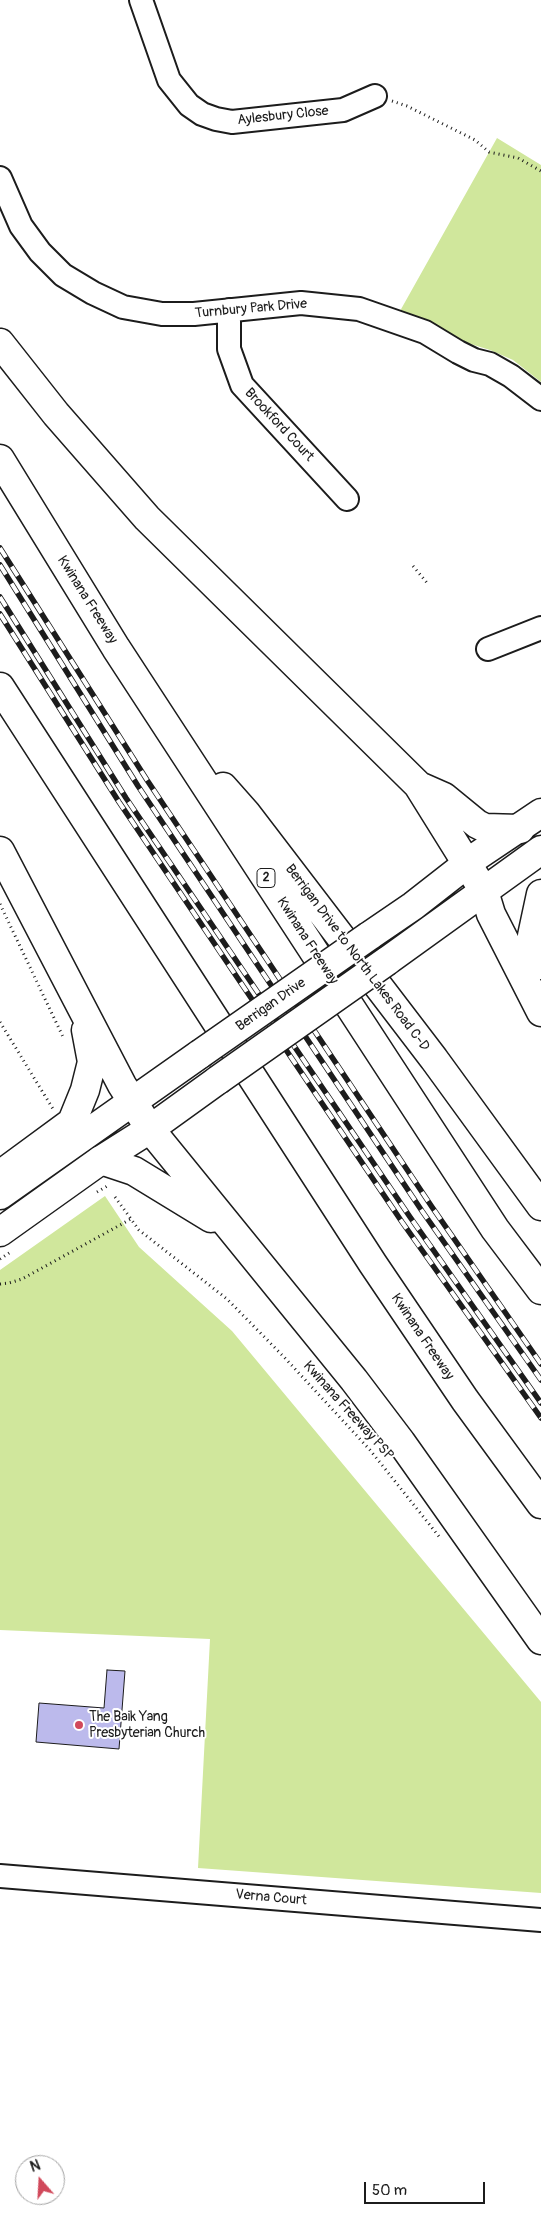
<!DOCTYPE html>
<html>
<head>
<meta charset="utf-8">
<style>
  body { margin:0 }
  #map { position:relative; width:541px; height:2220px; overflow:hidden; background:#fff; font-family:Pangolin,sans-serif }
  canvas { display:block }
  .north { position:absolute; left:15px; top:2155px; width:50px; height:50px; box-sizing:border-box; background:#fff; border:1px solid #a4a4a4; border-radius:50%; rotate:341deg; font-size:14px; font-weight:700; line-height:20px; text-align:center; color:#1c1c1c }
  .north::after { content:''; display:block; margin:auto; width:18px; height:22px; background:#d1495b; clip-path:polygon(50% 0,100% 100%,50% 72%,0 100%) }
  .scale { position:absolute; left:364px; top:2182px; width:121px; height:22px; box-sizing:border-box; border:2px solid #1c1c1c; border-top:0; padding-left:6px; font-size:15px; line-height:18px; white-space:nowrap; color:#1c1c1c; -webkit-text-stroke:4px #fff; paint-order:stroke }
</style>
</head>
<body>
<div id="map">
<canvas width="541" height="2220"></canvas>
<div class="north">N</div>
<div class="scale">50 m</div>
</div>
<script>
const c = document.querySelector('canvas').getContext('2d');
c.lineJoin = 'round';
function fillPath(path, color) {
  c.fillStyle = color;
  c.fill(path, 'evenodd');
}
function shape(rows) {
  const path = new Path2D();
  for (const r of rows) {
    path.moveTo(r[0], r[1]);
    for (let i = 2; i < r.length; i += 2) path.lineTo(r[i], r[i + 1]);
  }
  return path;
}
function stroke(path, color, width, dash) {
  c.strokeStyle = color;
  c.lineWidth = width;
  c.lineCap = dash ? 'butt' : 'round';
  c.setLineDash(dash || []);
  c.stroke(path);
}
function drawText(font, color, halo, rows, align = 'center') {
  c.font = font + ' Pangolin,sans-serif';
  c.lineWidth = 4;
  c.setLineDash([]);
  c.textBaseline = 'middle';
  c.strokeStyle = halo;
  c.fillStyle = color;
  for (const [text, x, y, turn = 0] of rows) {
    c.save();
    c.translate(x, y);
    c.rotate((+turn || 0) * Math.PI / 180);
    c.textAlign = isNaN(turn) ? turn : align;
    if (halo) c.strokeText(text, 0, 0);
    c.fillText(text, 0, 0);
    c.restore();
  }
}
fillPath(shape([
  [497,138,541,165,541,382,513,360,490,350,461,341,422,318,400,311],
  [105,1196,139,1247,232,1331,541,1702,541,1893,198,1868,210,1639,0,1630,0,1270]
]), '#d0e79c');
const building = shape([
  [107,1670,125,1671,119,1749,36,1742,39,1703,104,1708,107,1670]
]);
fillPath(building, '#bcbaec');
stroke(building, '#1c1c1c', 1);
const minor = shape([
  [141,0,169,80,189,105,202,114,216,119,232,122,343,110,375,96],
  [0,178,21,226,40,252,63,275,93,293,123,307,162,314,194,314,301,303,359,309,425,332,458,352,474,360,490,364,511,376,541,399],
  [229,310,229,349,242,385,347,499],
  [488,649,541,628],
  [0,1876,541,1920]
]);
const major = shape([
  [369,936,413,906,477,856,541,813],
  [387,961,541,850],
  [0,1195,200,1054],
  [0,1232,101,1160,150,1129,218,1080]
]);
const highway = shape([
  [0,343,56,414,147,518,418,785,484,891,491,914,541,1012],
  [0,459,116,648,495,1229,541,1290],
  [0,687,373,1264,465,1400,541,1504],
  [419,786,444,797,477,824,485,828,520,829],
  [223,787,246,813,434,1059,541,1206],
  [0,851,122,1085,150,1129,354,1380,401,1442,541,1640],
  [541,894,532,936,541,965],
  [101,1160,134,1171,211,1218],
  [0,1175,72,1122,85,1090,92,1062,86,1030]
]);
stroke(minor, '#1c1c1c', 26);
stroke(major, '#1c1c1c', 31);
stroke(highway, '#1c1c1c', 31);
stroke(shape([
  [392,101,407,106,475,140,489,152,518,158,541,171],
  [413,566,428,584],
  [0,904,64,1039],
  [0,1022,53,1109],
  [97,1192,109,1185],
  [115,1197,139,1230,227,1299,284,1357,370,1450,441,1539],
  [0,1259,12,1251],
  [0,1284,9,1283,22,1279,131,1219]
]), '#1c1c1c', 3, [1, 4]);
stroke(minor, '#fff', 22);
stroke(major, '#fff', 28);
stroke(highway, '#fff', 28);
const rail = shape([
  [0,548,147,780,432,1207,541,1364],
  [0,565,138,786,422,1211,541,1380],
  [0,597,126,798,410,1217,541,1403],
  [0,614,119,802,402,1222,541,1418]
]);
stroke(rail, '#1c1c1c', 5.5);
stroke(rail, '#fff', 4, [11]);
const majorBridge = shape([
  [200,1054,369,936],
  [218,1080,387,961]
]);
stroke(majorBridge, '#1c1c1c', 31, []);
stroke(majorBridge, '#fff', 28);
for (const [x, y, r, color] of [
  [79,1725,5,"#d1495b"]
]) {
  const dot = new Path2D();
  dot.arc(x, y, r, 0, 2 * Math.PI);
  c.fillStyle = color;
  c.fill(dot);
  stroke(dot, '#fff', 2);
}
for (const [x, y, w] of [
  [266,878,18]
]) {
  const box = new Path2D();
  box.roundRect(x - w / 2, y - 9.5, w, 19, 4);
  c.fillStyle = '#fff';
  c.fill(box);
  stroke(box, '#1c1c1c', 1);
}
drawText('bold 12px', '#1c1c1c', null, [
  ["2",266,878]
]);
drawText('14px', '#1c1c1c', '#fff', [
  ["Aylesbury Close",283,116,-6],
  ["Turnbury Park Drive",251,309,-5],
  ["Brookford Court",279,425,47],
  ["Kwinana Freeway",87,600,58],
  ["Kwinana Freeway",307,941,57],
  ["Berrigan Drive to North Lakes Road C-D",357,958,53],
  ["Berrigan Drive",271,1005,-35],
  ["Kwinana Freeway",422,1337,56],
  ["Kwinana Freeway PSP",348,1411,48],
  ["Verna Court",271,1898,5]
]);
drawText('14px', '#1c1c1c', '#fff', [
  ["The Baik Yang",89,1717],
  ["Presbyterian Church",89,1733]
], 'left');
</script>
</body>
</html>
